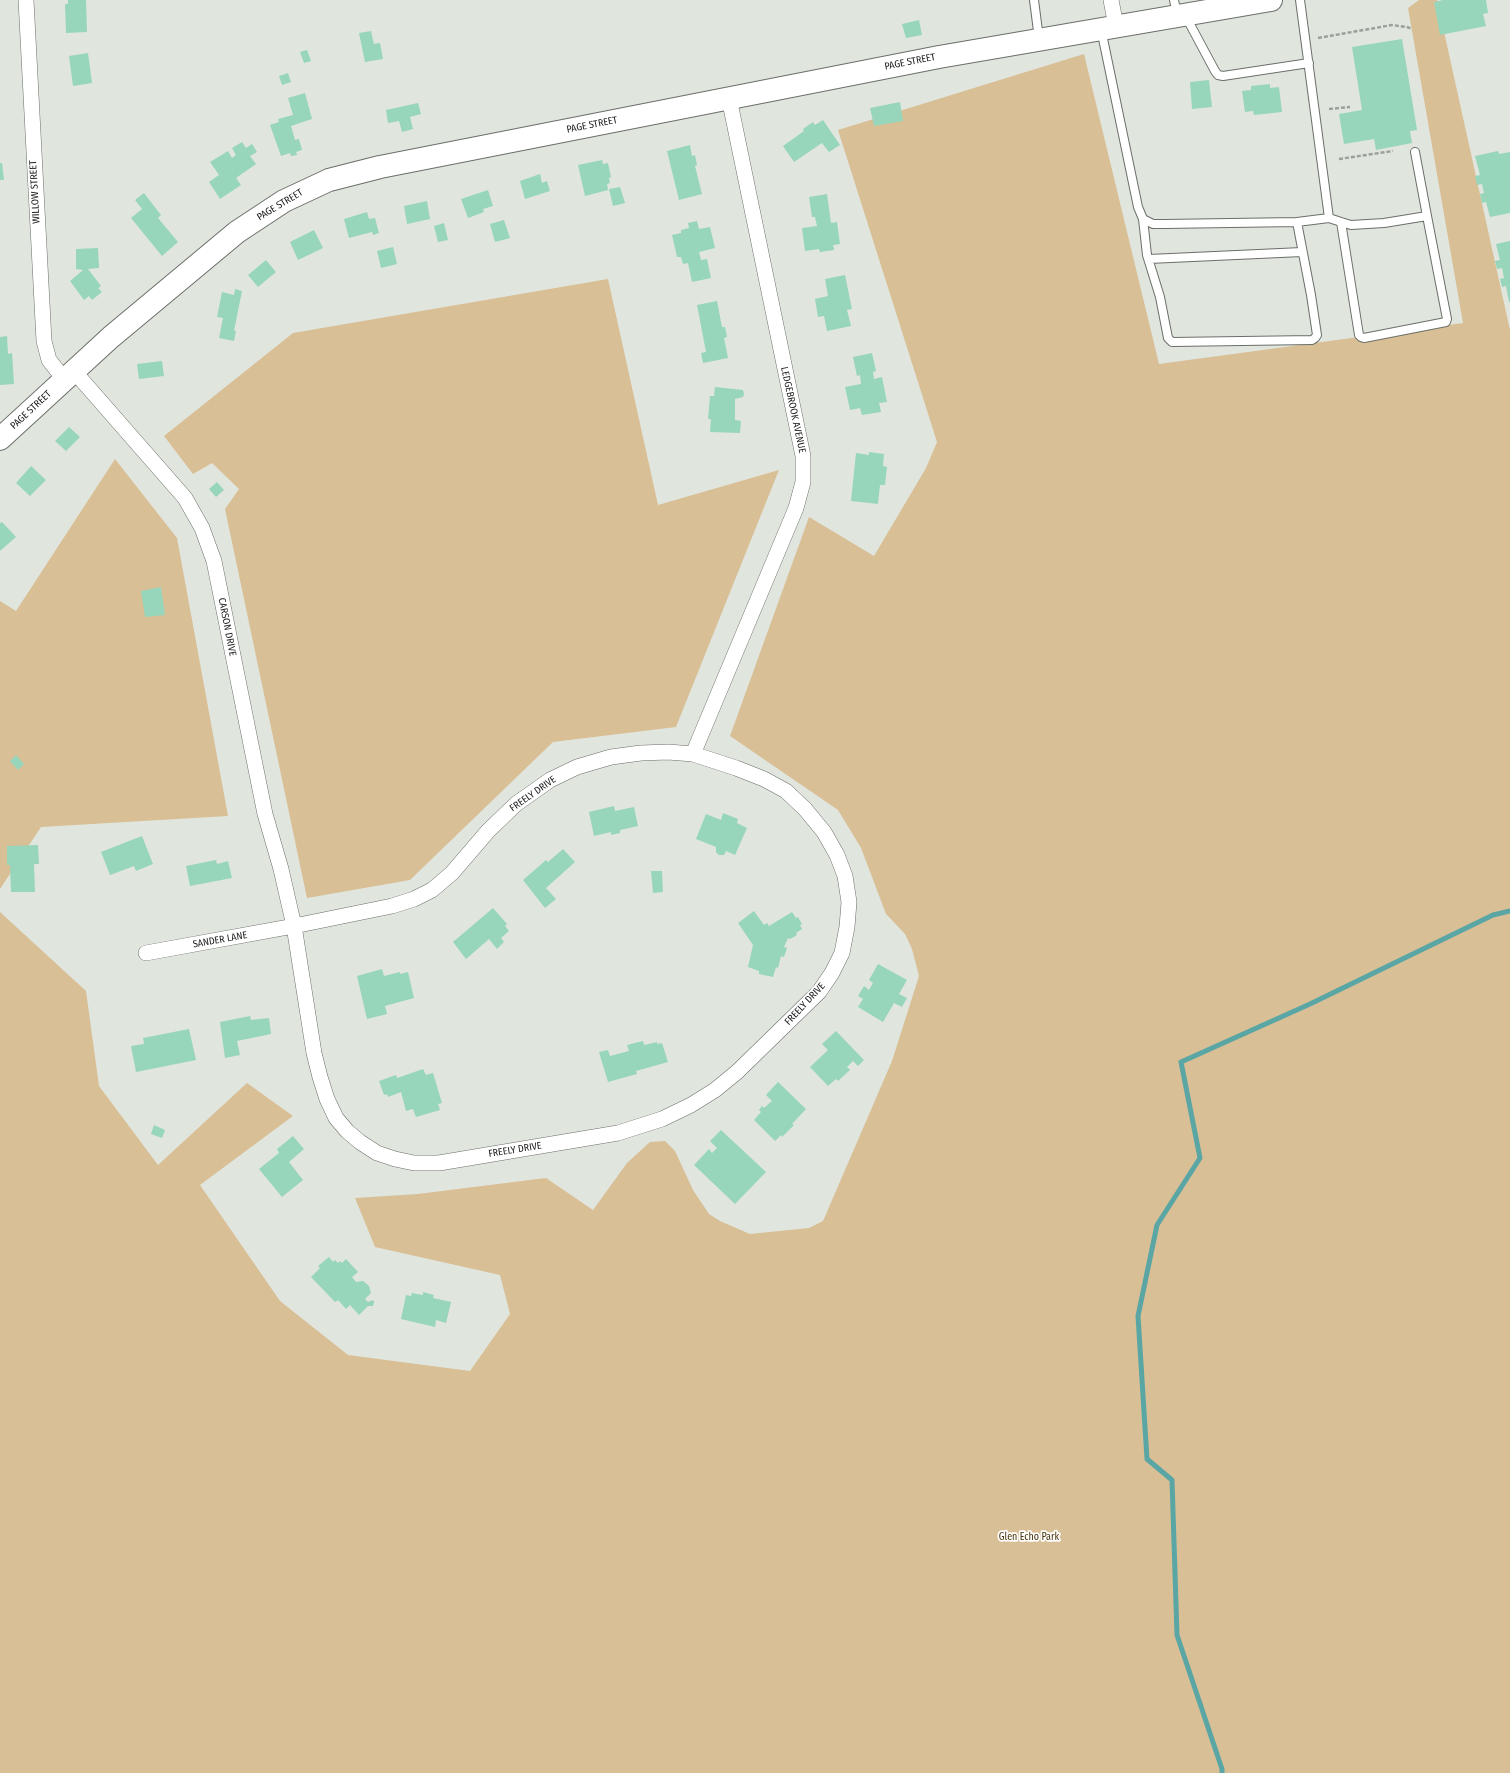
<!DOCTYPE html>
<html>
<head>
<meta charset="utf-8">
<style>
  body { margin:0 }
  canvas { display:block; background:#e0e5de }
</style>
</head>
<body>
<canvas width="1510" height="1773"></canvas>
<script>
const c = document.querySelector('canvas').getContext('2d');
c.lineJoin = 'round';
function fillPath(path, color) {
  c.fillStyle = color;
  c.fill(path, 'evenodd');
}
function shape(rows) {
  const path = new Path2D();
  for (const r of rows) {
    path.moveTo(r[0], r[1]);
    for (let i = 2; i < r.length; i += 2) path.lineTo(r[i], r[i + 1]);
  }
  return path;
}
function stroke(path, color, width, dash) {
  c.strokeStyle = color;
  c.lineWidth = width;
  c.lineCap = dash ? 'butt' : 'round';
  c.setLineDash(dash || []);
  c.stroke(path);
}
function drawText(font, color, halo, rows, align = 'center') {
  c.font = font + ' "Fira Sans Condensed",sans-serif';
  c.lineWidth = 3.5;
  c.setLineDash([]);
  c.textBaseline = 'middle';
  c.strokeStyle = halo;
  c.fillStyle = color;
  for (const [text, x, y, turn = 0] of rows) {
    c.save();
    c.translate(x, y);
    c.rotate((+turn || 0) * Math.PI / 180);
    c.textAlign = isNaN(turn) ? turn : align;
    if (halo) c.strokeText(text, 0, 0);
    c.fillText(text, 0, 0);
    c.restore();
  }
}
fillPath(shape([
  [1419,0,1437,0,1510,330,1510,1773,0,1773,0,912,86,991,99,1086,158,1165,247,1083,293,1116,200,1185,280,1301,348,1355,470,1371,510,1314,500,1275,375,1247,355,1198,418,1194,546,1178,593,1210,627,1163,650,1142,665,1141,675,1151,693,1190,709,1214,720,1221,750,1234,809,1228,823,1221,892,1061,919,976,912,949,905,934,886,914,861,848,838,810,730,736,809,517,874,556,926,468,937,442,838,130,1084,54,1159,364,1463,323,1408,8],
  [608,279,658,505,779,470,676,727,553,742,410,880,307,898,225,509,239,489,212,463,193,474,164,436,293,333],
  [115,459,177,538,228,816,41,827,0,889,0,601,16,611]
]), '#d9bf95');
stroke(shape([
  [1222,1773,1222,1769,1177,1635,1172,1480,1147,1459,1138,1316,1157,1225,1200,1158,1181,1062,1310,1004,1493,915,1510,911]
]), '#5aa6a5', 5);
fillPath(shape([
  [68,0,86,0,87,32,66,33,65,4,68,4],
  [1443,0,1486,0,1488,13,1483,14,1486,26,1440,35,1434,2],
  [919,20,922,35,906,38,902,24],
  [371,31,374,44,380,43,383,59,365,62,359,33],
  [1402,39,1417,130,1410,131,1412,143,1376,150,1374,139,1344,144,1339,114,1362,110,1352,47],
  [307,50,311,61,304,63,300,52],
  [88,53,92,83,73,86,69,56],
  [288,73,291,82,282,85,279,76],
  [1209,80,1212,107,1192,109,1190,82],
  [1270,84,1270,88,1279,87,1282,112,1254,115,1253,111,1245,112,1242,91,1251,90,1251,86],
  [305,93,312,119,291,126,295,140,299,139,302,150,296,152,297,155,291,156,290,153,281,156,270,125,279,122,278,119,293,115,288,98],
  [900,102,903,121,874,126,870,108],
  [418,103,421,114,410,117,413,129,402,132,399,121,388,123,386,110],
  [823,120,840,145,829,152,822,143,794,162,783,146,804,131,803,129,813,122,815,125],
  [242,142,246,148,252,144,257,152,250,156,256,164,236,178,241,185,220,199,209,182,219,175,210,162,228,151,232,158,236,155,232,148],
  [690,145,692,156,695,155,697,165,695,166,702,194,679,200,667,151],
  [1498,151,1499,154,1510,152,1510,213,1490,217,1486,202,1482,203,1480,194,1484,193,1482,184,1477,185,1475,176,1480,175,1475,156],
  [602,160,603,164,608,163,611,177,609,178,610,183,607,184,608,190,585,196,578,165],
  [0,163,2,163,4,180,0,180],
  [540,174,542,183,547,181,550,191,525,199,520,181],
  [620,187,625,203,613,206,609,189],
  [488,190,493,206,483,209,484,212,468,218,461,199],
  [144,193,161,215,158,218,178,242,162,256,131,218,142,209,135,200],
  [827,194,831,223,837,222,840,244,833,245,834,250,820,252,819,249,805,251,802,228,817,226,815,217,812,217,809,197],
  [427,201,430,219,407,224,404,206],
  [367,212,369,219,375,218,379,233,373,235,372,232,349,238,344,219],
  [504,220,510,238,495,242,490,224],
  [697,221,699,229,710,227,715,248,699,252,701,260,707,259,711,278,692,282,688,263,683,264,681,257,677,257,672,235,681,233,681,230,689,228,688,223],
  [444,223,448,240,438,242,434,226],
  [314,230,323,248,298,260,290,242],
  [1510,241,1510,302,1509,302,1506,286,1502,287,1500,279,1504,278,1502,268,1497,269,1495,261,1500,260,1496,244],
  [393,247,397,264,381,268,377,251],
  [98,248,99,268,88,269,101,286,98,288,102,292,92,300,89,296,84,300,70,281,83,270,76,269,76,249],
  [266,260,276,272,258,287,248,275],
  [845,275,852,309,847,310,851,326,827,331,824,316,818,317,815,299,828,296,825,279],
  [235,289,242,291,234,331,236,331,234,341,219,338,223,318,217,317,222,292,234,295],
  [717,301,722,327,725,327,727,337,724,338,728,358,703,363,701,353,706,352,697,305],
  [7,336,8,354,12,353,14,384,0,385,0,337],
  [872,353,876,371,873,372,874,379,882,377,887,402,879,403,881,412,862,415,860,408,850,410,845,387,861,384,860,375,857,376,853,357],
  [162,361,164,376,139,379,137,364],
  [715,387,743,390,744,394,743,397,735,399,735,420,741,421,740,433,710,432,711,419,708,419,710,396,714,396],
  [69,427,80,437,66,451,55,441],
  [869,452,884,454,883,466,887,467,885,485,880,485,878,504,851,501,856,453,869,455],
  [31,466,46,480,30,496,16,483],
  [217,482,224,490,216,497,209,489],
  [2,522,16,537,0,551,0,523],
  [161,587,165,615,145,617,141,591],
  [16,755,24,764,18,770,10,761],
  [614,806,615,811,634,807,638,826,620,830,620,833,611,835,611,832,594,836,589,812],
  [723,813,738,819,737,823,747,828,735,855,726,851,724,855,719,855,716,852,716,847,696,839,706,814,721,820],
  [142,836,153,864,136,871,134,866,110,875,101,852],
  [38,845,39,864,34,864,35,892,11,892,10,865,7,865,7,846],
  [563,849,575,862,546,888,556,899,545,908,523,880,546,860,548,862],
  [216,860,217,864,228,861,232,878,190,886,186,866],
  [651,871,662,871,663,892,653,893],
  [493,908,507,924,505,926,509,931,501,938,504,942,497,949,489,939,466,959,453,942],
  [754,911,764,925,767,923,769,926,792,912,796,918,798,917,802,924,800,925,802,929,796,933,797,935,790,939,788,938,784,947,787,948,784,957,781,956,778,968,776,967,773,977,759,974,759,971,748,967,753,945,738,923],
  [878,964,907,980,899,994,907,998,902,1007,894,1003,883,1022,858,1007,863,999,858,996,864,986,869,990,873,983,869,980],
  [382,969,384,976,400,972,400,974,408,972,414,998,385,1006,387,1014,367,1019,357,976],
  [250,1016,251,1020,269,1018,271,1034,237,1041,240,1055,225,1058,220,1022],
  [189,1029,196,1060,136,1072,131,1046,144,1044,143,1038],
  [836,1031,864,1060,858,1066,853,1061,847,1067,850,1070,838,1081,836,1079,828,1086,810,1067,828,1050,822,1044],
  [643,1041,644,1045,657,1042,657,1044,662,1043,668,1062,636,1071,637,1074,608,1082,599,1052,608,1050,610,1056,629,1051,627,1045],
  [423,1069,426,1075,433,1073,442,1103,438,1104,440,1110,416,1117,413,1109,406,1111,401,1092,388,1097,387,1094,384,1095,379,1081,396,1075,397,1078],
  [778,1082,806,1109,792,1124,794,1125,782,1137,781,1135,775,1141,754,1120,761,1112,759,1110,762,1106,764,1108,772,1101,766,1095],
  [154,1125,165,1130,162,1138,151,1134],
  [721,1130,766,1172,735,1204,694,1165,709,1149,712,1153,717,1148,710,1141],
  [293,1136,304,1149,289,1162,303,1180,282,1197,259,1169,279,1153,277,1149],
  [329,1257,333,1262,335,1260,338,1263,340,1261,342,1263,346,1259,358,1272,352,1277,356,1282,363,1281,369,1286,371,1293,365,1299,368,1302,373,1300,374,1302,373,1306,368,1306,359,1315,350,1305,346,1309,338,1300,335,1302,311,1277,320,1268,318,1266],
  [423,1292,434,1295,433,1298,451,1302,446,1323,436,1320,435,1327,401,1319,406,1295,411,1296,412,1293,423,1295]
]), '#97d6bb');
const lane = shape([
  [1034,0,1039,39],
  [1174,0,1177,15],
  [1185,15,1215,71,1218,75,1223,76,1309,63],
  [1101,29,1138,207,1143,219,1153,224,1164,224,1297,222,1329,218,1300,0],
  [1415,152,1427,216],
  [1329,218,1341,222,1351,225,1384,223,1427,216,1447,319,1446,322,1364,338,1361,337,1359,335,1341,222],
  [1143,219,1147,255,1160,297,1168,338,1172,342,1312,340,1315,338,1317,335,1311,295,1297,222],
  [1149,259,1302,252]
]);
const street = shape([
  [26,0,44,341,49,360,64,379],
  [1111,0,1116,26],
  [73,370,185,498,202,528,214,561,265,814,281,869,294,926,314,1053,320,1077,327,1099,336,1118,347,1131,360,1142,377,1153,395,1159,414,1163,439,1163,618,1133,662,1119,691,1105,715,1090,737,1072,819,992,832,973,842,953,847,927,849,902,845,876,837,855,824,832,805,809,786,791,764,779,736,768,693,754,668,752,641,753,611,757,577,767,550,780,516,804,488,831,452,873,432,890,414,899,392,906,294,926,146,953],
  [693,754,796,508,803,482,803,456,729,98]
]);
const secondary = shape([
  [0,439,111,337,237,232,284,201,329,180,380,167,939,57,1271,0]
]);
stroke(lane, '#6b6f69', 10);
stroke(street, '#6b6f69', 16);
stroke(secondary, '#6b6f69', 24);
stroke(shape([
  [1318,38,1392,25,1407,27,1412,29],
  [1329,109,1350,107],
  [1339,159,1393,151]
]), '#9ca09b', 2.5, [4, 2]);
stroke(lane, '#fff', 8);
stroke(street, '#fff', 15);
stroke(secondary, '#fff', 22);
drawText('10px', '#20221f', '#fff', [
  ["PAGE STREET",910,62,-11],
  ["PAGE STREET",592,125,-11],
  ["WILLOW STREET",35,192,-93],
  ["PAGE STREET",280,205,-31],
  ["PAGE STREET",31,410,-43],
  ["LEDGEBROOK AVENUE",793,410,78],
  ["CARSON DRIVE",227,627,79],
  ["FREELY DRIVE",533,794,-35],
  ["SANDER LANE",220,940,-10],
  ["FREELY DRIVE",805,1004,-47],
  ["FREELY DRIVE",515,1150,-9]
]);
drawText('10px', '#473207', '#fff', [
  ["Glen Echo Park",1029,1537]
]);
</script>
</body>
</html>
